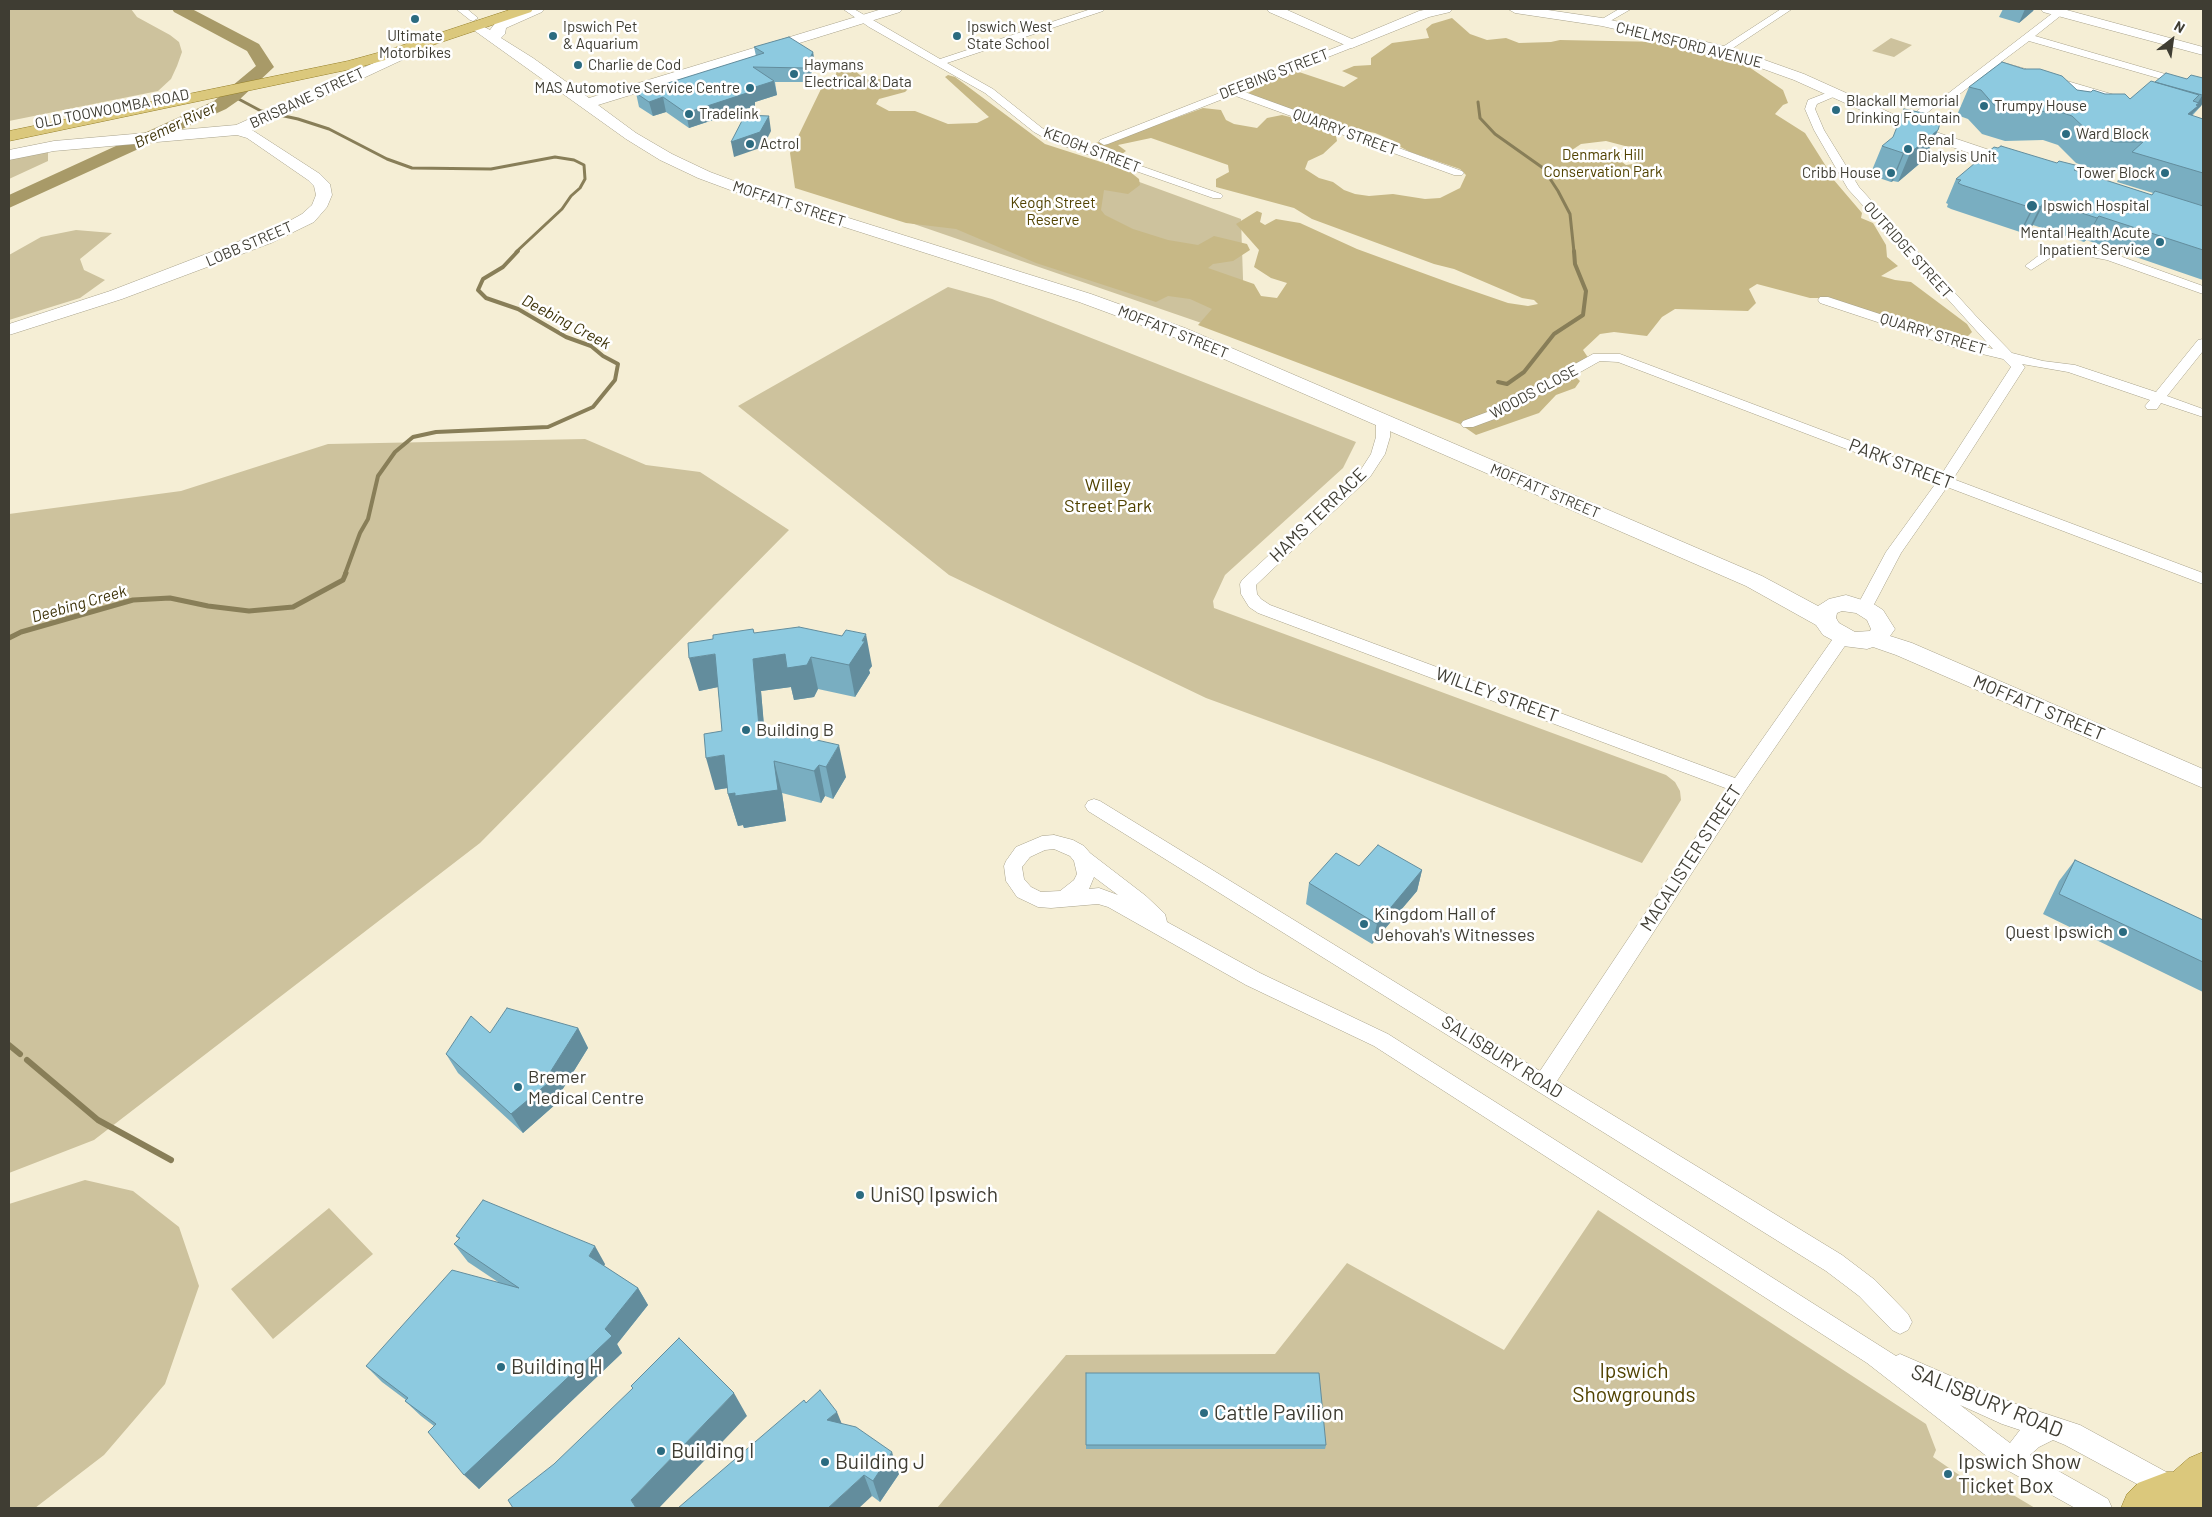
<!DOCTYPE html>
<html>
<head>
<meta charset="utf-8">
<style>
  body { margin:0 }
  #map { position:relative; width:2212px; height:1517px; overflow:hidden; background:#f5eed5; font-family:Barlow,sans-serif }
  canvas { display:block }
  .frame { position:absolute; inset:0; border:10px solid #3f3d33; pointer-events:none }
  .north { position:absolute; left:2147px; top:15px; width:50px; height:50px; -webkit-text-stroke:4px #fff; paint-order:stroke; rotate:30deg; font-size:14px; font-weight:700; line-height:20px; text-align:center; color:#3f3d33 }
  .north::after { content:''; display:block; margin:auto; width:18px; height:22px; background:#3f3d33; clip-path:polygon(50% 0,100% 100%,50% 72%,0 100%) }
</style>
</head>
<body>
<div id="map">
<canvas width="2212" height="1517"></canvas>
<div class="frame"></div>
<div class="north">N</div>
</div>
<script>
const c = document.querySelector('canvas').getContext('2d');
c.lineJoin = 'round';
function fillPath(path, color) {
  c.fillStyle = color;
  c.fill(path, 'evenodd');
}
function shape(rows) {
  const path = new Path2D();
  for (const r of rows) {
    path.moveTo(r[0], r[1]);
    for (let i = 2; i < r.length; i += 2) path.lineTo(r[i], r[i + 1]);
  }
  return path;
}
function stroke(path, color, width, dash) {
  c.strokeStyle = color;
  c.lineWidth = width;
  c.lineCap = dash ? 'butt' : 'round';
  c.setLineDash(dash || []);
  c.stroke(path);
}
function drawText(font, color, halo, rows, align = 'center') {
  c.font = font + ' Barlow,sans-serif';
  c.lineWidth = 5;
  c.setLineDash([]);
  c.textBaseline = 'middle';
  c.strokeStyle = halo;
  c.fillStyle = color;
  for (const [text, x, y, turn = 0] of rows) {
    c.save();
    c.translate(x, y);
    c.rotate((+turn || 0) * Math.PI / 180);
    c.textAlign = isNaN(turn) ? turn : align;
    if (halo) c.strokeText(text, 0, 0);
    c.fillText(text, 0, 0);
    c.restore();
  }
}
fillPath(shape([
  [9,9,131,9,137,17,170,35,179,42,182,52,177,66,171,79,158,91,9,121],
  [1891,38,1912,45,1894,57,1872,51],
  [1046,148,1241,219,1245,338,795,183],
  [48,150,48,161,9,179,9,158],
  [76,230,112,233,80,259,84,270,105,280,80,298,9,320,9,255,41,237],
  [948,287,992,299,1356,442,1343,468,1225,575,1213,601,1214,608,1666,775,1675,782,1680,791,1681,800,1642,863,1381,762,1206,698,949,575,738,406],
  [585,439,646,465,700,472,789,530,480,843,94,1140,9,1173,9,514,181,491,328,444],
  [85,1180,133,1191,179,1227,199,1286,165,1384,104,1455,35,1508,9,1508,9,1204],
  [329,1208,373,1254,273,1339,231,1289],
  [1598,1210,1926,1424,1936,1450,1933,1457,1968,1481,1988,1480,2035,1508,937,1508,1066,1355,1275,1354,1347,1263,1504,1350]
]), '#cdc29d');
fillPath(shape([
  [1452,18,1470,34,1487,40,1506,38,1519,43,1551,42,1560,40,1663,42,1721,56,1746,65,1783,90,1788,103,1783,105,1775,114,1805,133,1829,171,1825,176,1833,179,1862,213,1861,218,1873,223,1886,245,1887,257,1898,266,1881,276,1895,280,1911,282,1967,324,1972,332,1967,337,1944,337,1826,298,1810,298,1757,284,1749,289,1756,303,1748,311,1675,309,1662,317,1647,336,1614,332,1600,334,1583,350,1589,359,1575,376,1580,381,1575,388,1556,395,1539,413,1476,435,1460,424,1198,325,1212,309,1190,299,1168,296,1156,302,1036,263,956,229,906,223,795,188,790,153,821,89,835,81,838,62,844,61,852,63,855,71,865,79,882,79,912,85,905,92,879,99,876,104,889,111,915,111,948,124,977,123,989,117,945,77,948,75,955,77,1045,144,1129,171,1139,179,1140,185,1128,194,1104,190,1101,210,1105,215,1133,229,1168,240,1198,245,1214,236,1247,244,1250,250,1233,261,1213,264,1208,268,1254,284,1261,296,1277,298,1287,283,1271,278,1254,267,1259,250,1236,224,1257,211,1262,213,1260,222,1265,225,1276,219,1300,223,1357,249,1450,283,1508,303,1528,306,1538,304,1534,300,1522,298,1454,269,1434,264,1312,219,1294,208,1216,187,1216,179,1229,172,1228,165,1151,138,1118,145,1126,151,1122,154,1093,144,1099,142,1107,143,1203,108,1221,110,1226,120,1234,124,1257,128,1267,118,1282,115,1294,118,1303,125,1314,125,1336,136,1337,141,1323,154,1308,161,1305,169,1319,178,1333,182,1344,190,1355,194,1369,196,1393,194,1425,199,1440,198,1460,188,1466,175,1460,169,1410,152,1395,144,1394,141,1375,133,1349,128,1313,115,1290,110,1248,93,1283,74,1296,71,1344,87,1358,78,1342,71,1354,66,1371,65,1371,58,1392,43,1429,38,1426,29,1432,24],
  [1606,141,1625,146,1638,147,1641,149,1640,157,1633,164,1626,165,1619,160,1618,156,1602,154,1592,158,1572,150,1581,144]
]), '#c7b886');
stroke(shape([
  [233,96,261,111,298,119,329,129,387,159,412,168,491,169,555,157,574,160,584,165,585,179,580,188,571,196,562,209,516,252],
  [1478,102,1480,118,1495,134,1543,168,1558,191,1570,214,1574,252]
]), '#887e58', 3);
stroke(shape([
  [1498,382,1507,384,1524,372,1554,334,1583,315,1586,291,1575,264,1574,251],
  [345,574,360,533,368,519,378,476,395,452,413,437,436,432,548,427,593,407,615,380,618,364,603,356,591,346,566,337,518,309,486,298,478,290,483,279,503,267,518,251]
]), '#887e58', 4);
stroke(shape([
  [9,638,21,632,133,600,170,598,208,606,249,611,293,607,343,580,346,573]
]), '#887e58', 5);
stroke(shape([
  [9,1045,20,1054],
  [27,1060,98,1120,171,1160]
]), '#887e58', 6);
fillPath(shape([
  [172,9,192,9,259,44,274,67,239,100,226,109,9,208,9,195,214,101,256,66,247,51,174,12,172,9]
]), '#a89a68');
const street = shape([
  [456,9,467,9,478,18,473,21,470,20,456,9],
  [843,9,854,9,940,59,1091,9,1105,9,1103,11,947,63,993,89,1042,128,1058,137,1221,194,1223,196,1221,198,1213,198,1050,141,1034,132,985,93,869,27,843,9],
  [1619,9,1631,9,1605,24,1599,24,1597,22,1619,9],
  [1781,9,1792,9,1727,52,1723,53,1718,50,1781,9],
  [2058,9,2069,9,2035,36,2203,85,2203,91,2029,41,2001,62,2026,69,2026,73,2022,74,1995,67,1944,106,1933,108,1910,127,1902,127,1901,125,1902,123,1926,104,1937,102,2058,9],
  [1352,41,1356,42,1356,46,1242,91,1462,171,1464,173,1462,175,1454,175,1233,95,1108,144,1104,145,1099,142,1100,140,1352,41],
  [2050,76,2118,96,2119,98,2114,101,2046,81,2045,79,2050,76],
  [1834,90,1839,93,1838,95,1817,104,1815,109,1824,130,1859,187,1975,315,2012,353,2043,361,2075,365,2156,392,2198,340,2203,339,2203,351,2167,396,2203,409,2203,417,2161,403,2157,409,2147,409,2145,406,2150,400,2068,372,2022,364,2025,367,1953,479,2203,573,2203,584,1947,487,1901,553,1870,612,1864,613,1858,612,1856,608,1886,552,1936,483,1618,362,1600,361,1500,417,1473,427,1463,427,1461,424,1463,421,1490,411,1593,354,1620,354,1941,475,2011,367,2003,359,1953,347,1820,303,1818,300,1820,297,1828,297,1962,341,1993,349,1848,189,1814,130,1805,109,1808,100,1834,90],
  [2081,247,2114,254,2203,286,2203,294,2107,260,2081,255,2053,256,2031,270,2025,266,2046,250,2081,247],
  [1383,417,1390,421,1390,437,1385,454,1370,477,1256,585,1257,594,1261,599,1270,605,1735,778,1837,633,1843,631,1849,633,1851,637,1745,791,1557,1081,1842,1255,1875,1280,1908,1314,1912,1322,1908,1330,1900,1334,1892,1330,1859,1296,1826,1271,1088,811,1085,806,1088,801,1094,799,1100,801,1540,1071,1728,789,1258,613,1249,607,1241,594,1240,584,1242,580,1360,471,1371,454,1376,437,1376,421,1383,417],
  [1054,835,1073,840,1084,846,1090,853,1146,896,1165,914,1167,922,1260,973,1388,1034,1896,1356,1900,1354,2013,1403,2080,1425,2181,1480,2185,1489,2181,1498,2172,1502,2163,1498,2065,1445,2053,1440,2039,1447,2030,1455,2108,1499,2112,1508,2075,1508,1998,1465,1867,1363,1374,1046,1246,985,1108,907,1098,904,1051,908,1038,907,1017,897,1006,881,1004,866,1006,861,1016,847,1042,836,1054,835],
  [1054,849,1070,856,1074,861,1077,874,1074,880,1060,891,1041,892,1031,887,1024,879,1022,867,1030,857,1045,850,1054,849],
  [1094,877,1118,895,1099,888,1089,889,1094,877],
  [1960,1405,2002,1424,2020,1430,2010,1443,1960,1405]
]);
const secondary = shape([
  [526,9,544,9,542,12,506,28,505,34,501,38,533,58,589,98,882,9,902,9,900,12,598,105,636,133,672,154,710,172,753,188,1091,294,1185,328,1762,576,1818,606,1829,599,1846,595,1872,603,1883,610,1895,629,1890,636,1912,643,2203,769,2203,788,1896,655,1873,647,1867,649,1843,646,1823,635,1816,625,1746,586,1171,336,1079,302,741,194,698,178,660,160,626,139,468,26,475,22,490,30,496,22,526,9],
  [1842,611,1856,613,1867,620,1871,629,1870,631,1855,632,1839,623,1836,618,1837,613,1842,611],
  [1267,9,1285,9,1352,39,1419,11,1429,9,1452,9,1450,12,1429,17,1352,48,1269,12,1267,9],
  [1508,9,1541,9,1602,18,1728,47,1804,74,1924,128,2025,162,2027,165,2025,168,2013,168,1914,134,1794,80,1719,53,1602,26,1515,13,1508,9],
  [2041,9,2063,9,2203,47,2203,55,2043,12,2041,9],
  [427,39,432,40,434,43,432,46,252,130,320,174,330,184,332,195,327,207,314,222,271,243,122,299,9,335,9,324,110,291,284,224,302,214,312,205,316,195,314,186,308,180,247,138,237,135,54,151,9,160,9,150,54,141,236,125,427,39]
]);
const primary = shape([
  [512,9,533,9,531,12,400,56,356,68,9,141,9,131,348,61,388,50,512,9],
  [2203,1452,2203,1508,2121,1508,2127,1494,2138,1483,2167,1472,2173,1472,2189,1458,2203,1452]
]);
stroke(street, '#a8a28b', 1);
stroke(secondary, '#a8a28b', 1);
stroke(primary, '#957f29', 1);
fillPath(street, '#fff');
fillPath(secondary, '#fff');
fillPath(primary, '#dbc87c');
fillPath(shape([
  [2003,9,2034,9,2033,11,2019,23,1999,17],
  [754,47,813,52,815,66,807,82,775,82,777,95,755,102,755,106,689,128,666,112,653,116,639,107,636,93,756,56],
  [2203,78,2203,102,2201,106,2192,116,2203,119,2203,280,2095,243,2086,240,2084,242,2033,225,2028,231,2023,229,2020,232,1951,209,1947,207,1948,204,1946,203,1956,179,2057,163,2079,166,2076,171,2152,195,2153,193,2117,182,2122,171,2099,171,2076,163,2058,145,2043,140,2005,141,1982,134,1968,119,1957,115,1969,87,2077,90,2105,94,2130,99,2155,82],
  [1938,130,1925,159,1898,182,1893,181,1891,182,1870,175,1882,146],
  [754,633,872,666,869,670,870,673,855,697,818,689,814,697,794,700,791,687,761,691,764,728,846,777,833,799,825,796,821,803,782,793,786,821,744,828,743,825,738,826,728,794,728,788,715,790,722,731,718,687,699,691],
  [2075,860,2203,920,2203,992,2043,914,2059,881],
  [1359,866,1422,870,1417,891,1372,944,1306,904,1309,883],
  [578,1028,588,1048,556,1100,557,1103,523,1133,458,1073,446,1054,490,1033],
  [456,1236,605,1264,604,1266,638,1288,648,1305,617,1344,622,1353,479,1489,434,1426,421,1416,405,1401,406,1400,382,1382,366,1366,498,1282,468,1262,454,1244,459,1239],
  [1086,1373,1326,1445,1325,1449,1086,1449],
  [806,1403,842,1424,899,1474,880,1502,872,1496]
]), '#79aec1');
fillPath(shape([
  [2025,9,2034,9,2033,11,2019,23],
  [813,52,815,66,807,82,805,68],
  [774,81,777,95,755,102,755,106,689,128,686,113,749,89],
  [2203,94,2203,102,2201,106,2193,113,2182,134,2188,114,2197,104],
  [663,97,666,112,653,116,649,102],
  [769,116,771,131,763,147,734,157,731,142],
  [1938,130,1925,159,1898,182,1910,153],
  [1905,151,1893,181,1891,182,1903,153],
  [2045,201,2033,225,2028,231,2040,207],
  [2035,205,2023,229,2020,232,2032,208],
  [2099,216,2086,240,2084,242,2097,218],
  [753,629,760,658,785,654,811,657,818,689,814,697,794,700,791,687,761,691,767,759,759,727,753,659],
  [866,634,872,666,869,670,870,673,855,697,849,665],
  [715,654,723,686,699,691,689,658],
  [839,745,846,777,833,799,826,767],
  [724,755,733,787,715,790,706,758],
  [774,761,782,793,786,821,744,828,743,825,738,826,728,794],
  [819,765,825,796,821,803,814,771],
  [1422,870,1417,891,1372,944,1377,924],
  [578,1028,588,1048,556,1100,557,1103,523,1133,511,1114,544,1082],
  [595,1246,605,1264,600,1273,589,1256],
  [638,1288,648,1305,617,1344,622,1353,479,1489,464,1475,605,1329],
  [734,1393,747,1416,659,1508,636,1508,631,1500],
  [837,1412,846,1434,827,1420],
  [892,1452,899,1474,880,1502,873,1481],
  [864,1475,872,1496,859,1508,828,1508]
]), '#638d9d');
const building = shape([
  [789,37,813,52,805,68,753,67,774,81,749,89,753,91,686,113,663,97,649,102,636,93,764,53,754,47,789,37],
  [2002,62,2024,69,2040,69,2062,76,2077,90,2091,92,2093,90,2105,94,2125,94,2130,99,2151,81,2199,95,2193,101,2199,103,2196,105,2198,106,2188,114,2203,119,2203,173,2132,152,2143,142,2114,142,2091,134,2072,116,2057,111,2018,112,1994,105,1981,90,1969,87,2002,62],
  [2166,73,2187,79,2191,75,2203,78,2203,94,2202,95,2155,82,2166,73],
  [1904,109,1942,117,1938,130,1910,153,1905,151,1903,153,1882,146,1893,137,1904,109],
  [745,115,769,116,760,132,731,142,745,115],
  [2001,146,2057,163,2059,161,2079,166,2074,170,2152,195,2155,191,2203,206,2203,250,2108,219,2099,216,2097,218,2045,201,2040,207,2035,205,2032,208,1962,185,1958,183,1961,180,1956,179,1994,147,1998,148,2001,146],
  [799,627,842,636,846,630,866,634,862,641,865,641,849,665,811,657,807,665,787,668,785,654,753,659,759,727,839,745,826,767,819,765,814,771,774,761,778,790,735,796,735,793,728,794,724,755,706,758,704,734,722,731,715,654,689,658,688,643,713,639,713,635,753,629,754,633,799,627],
  [1378,845,1422,870,1377,924,1309,883,1336,853,1359,866,1378,845],
  [2075,860,2203,920,2203,962,2059,894,2075,860],
  [507,1008,578,1028,544,1082,547,1084,511,1114,446,1054,471,1016,490,1033,507,1008],
  [483,1200,595,1246,589,1256,638,1288,605,1329,612,1336,464,1475,428,1432,436,1424,405,1401,408,1398,366,1366,452,1270,519,1288,454,1244,460,1238,456,1236,483,1200],
  [679,1338,734,1393,631,1500,636,1508,513,1508,508,1500,554,1464,633,1388,631,1386,679,1338],
  [1086,1373,1319,1373,1326,1445,1086,1445,1086,1373],
  [820,1390,837,1412,827,1420,856,1427,892,1452,873,1481,864,1475,828,1508,678,1508,804,1400,806,1403,820,1390]
]);
fillPath(building, '#8dcae0');
stroke(building, '#638d9d', 1);
for (const [x, y, r, color] of [
  [415,19,5,"#2b6b80"],
  [553,36,5,"#2b6b80"],
  [957,36,5,"#2b6b80"],
  [578,65,5,"#2b6b80"],
  [794,74,5,"#2b6b80"],
  [750,88,5,"#2b6b80"],
  [1984,106,5,"#2b6b80"],
  [1836,110,5,"#2b6b80"],
  [689,114,5,"#2b6b80"],
  [2066,134,5,"#2b6b80"],
  [750,144,5,"#2b6b80"],
  [1908,149,5,"#2b6b80"],
  [1891,173,5,"#2b6b80"],
  [2165,173,5,"#2b6b80"],
  [2032,206,6,"#2b6b80"],
  [2160,242,5,"#2b6b80"],
  [746,730,5,"#2b6b80"],
  [1364,924,5,"#2b6b80"],
  [2123,932,5,"#2b6b80"],
  [518,1087,5,"#2b6b80"],
  [860,1195,5,"#2b6b80"],
  [501,1367,5,"#2b6b80"],
  [1204,1413,5,"#2b6b80"],
  [661,1451,5,"#2b6b80"],
  [825,1462,5,"#2b6b80"],
  [1948,1474,5,"#2b6b80"]
]) {
  const dot = new Path2D();
  dot.arc(x, y, r, 0, 2 * Math.PI);
  c.fillStyle = color;
  c.fill(dot);
  stroke(dot, '#fff', 2);
}
drawText('15px', '#3f3d33', '#fff', [
  ["Ipswich Pet",563,27],
  ["& Aquarium",563,44],
  ["Ipswich West",967,27],
  ["State School",967,44],
  ["Ultimate",415,36,"center"],
  ["Motorbikes",415,53,"center"],
  ["Charlie de Cod",588,65],
  ["Haymans",804,65],
  ["Electrical & Data",804,82],
  ["MAS Automotive Service Centre",740,88,"right"],
  ["Blackall Memorial",1846,101],
  ["Drinking Fountain",1846,118],
  ["Trumpy House",1994,106],
  ["Tradelink",699,114],
  ["Ward Block",2076,134],
  ["Renal",1918,140],
  ["Dialysis Unit",1918,157],
  ["Actrol",760,144],
  ["Cribb House",1881,173,"right"],
  ["Tower Block",2155,173,"right"],
  ["Ipswich Hospital",2043,206],
  ["Mental Health Acute",2150,233,"right"],
  ["Inpatient Service",2150,250,"right"]
], 'left');
drawText('15px', '#3f3d33', '#fff', [
  ["CHELMSFORD AVENUE",1689,45,14],
  ["DEEBING STREET",1274,74,-21],
  ["BRISBANE STREET",307,98,-25],
  ["OLD TOOWOOMBA ROAD",112,109,-11],
  ["QUARRY STREET",1345,132,20],
  ["KEOGH STREET",1092,150,21],
  ["MOFFATT STREET",789,204,18],
  ["LOBB STREET",249,244,-23],
  ["OUTRIDGE STREET",1908,250,48],
  ["MOFFATT STREET",1173,332,22],
  ["QUARRY STREET",1933,334,17],
  ["WOODS CLOSE",1534,392,-28],
  ["MOFFATT STREET",1545,491,23]
]);
drawText('15px', '#514200', '#fff', [
  ["Denmark Hill",1603,155],
  ["Conservation Park",1603,172],
  ["Keogh Street",1053,203],
  ["Reserve",1053,220]
]);
drawText('italic 16px', '#3e3309', '#fff', [
  ["Bremer River",175,125,-25],
  ["Deebing Creek",566,322,28],
  ["Deebing Creek",79,604,-16]
]);
drawText('18px', '#3f3d33', '#fff', [
  ["PARK STREET",1901,464,21],
  ["HAMS TERRACE",1318,515,-44],
  ["WILLEY STREET",1497,695,20],
  ["MOFFATT STREET",2039,708,23],
  ["MACALISTER STREET",1691,858,-57],
  ["SALISBURY ROAD",1502,1057,32]
]);
drawText('18px', '#514200', '#fff', [
  ["Willey",1108,485],
  ["Street Park",1108,506]
]);
drawText('18px', '#3f3d33', '#fff', [
  ["Building B",756,730],
  ["Kingdom Hall of",1374,914],
  ["Jehovah's Witnesses",1374,935],
  ["Quest Ipswich",2113,932,"right"],
  ["Bremer",528,1077],
  ["Medical Centre",528,1098]
], 'left');
drawText('21px', '#3f3d33', '#fff', [
  ["UniSQ Ipswich",870,1195],
  ["Building H",511,1367],
  ["Cattle Pavilion",1214,1413],
  ["Building I",671,1451],
  ["Building J",835,1462],
  ["Ipswich Show",1958,1462],
  ["Ticket Box",1958,1486]
], 'left');
drawText('21px', '#514200', '#fff', [
  ["Ipswich",1634,1371],
  ["Showgrounds",1634,1395]
]);
drawText('21px', '#3f3d33', '#fff', [
  ["SALISBURY ROAD",1987,1401,22]
]);
</script>
</body>
</html>
